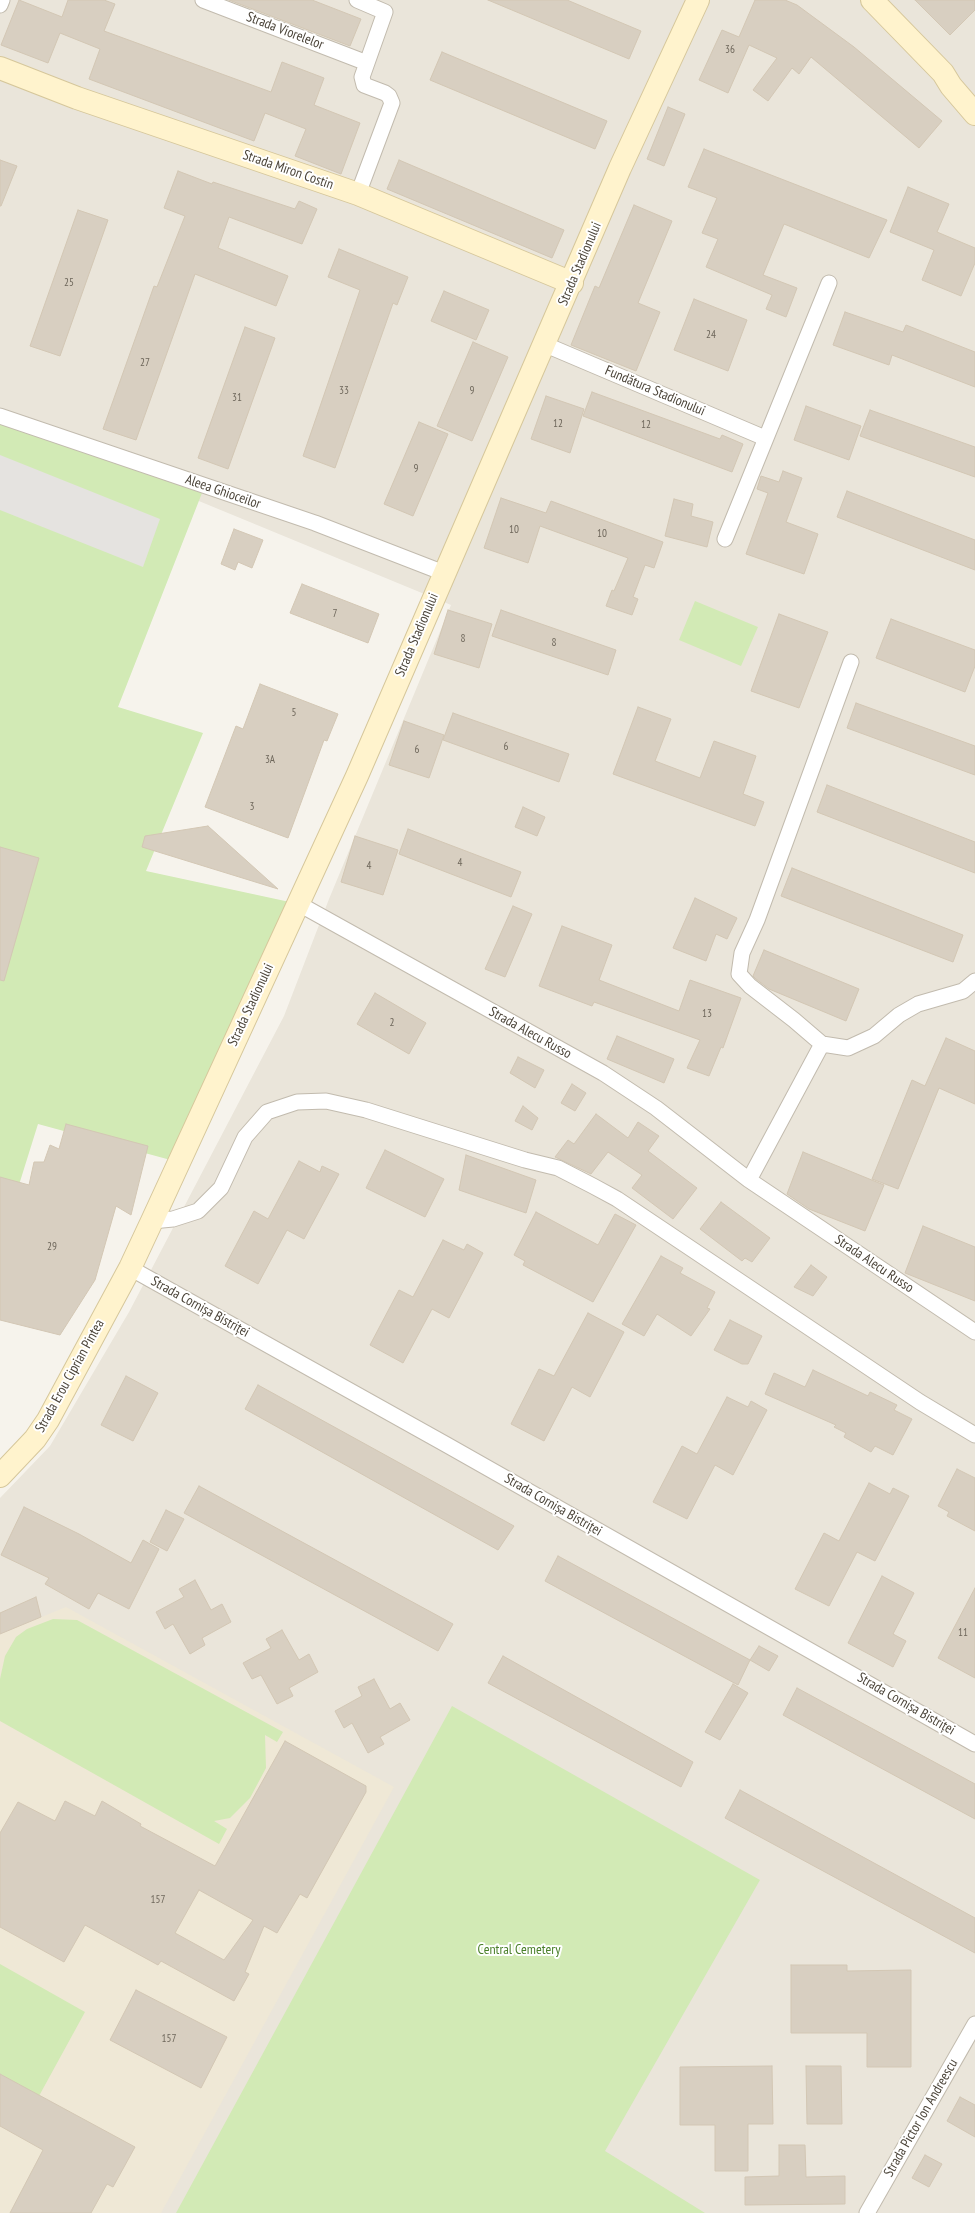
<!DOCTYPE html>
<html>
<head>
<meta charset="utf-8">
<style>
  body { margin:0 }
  canvas { display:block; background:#f6f3ec }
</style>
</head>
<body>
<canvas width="975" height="2213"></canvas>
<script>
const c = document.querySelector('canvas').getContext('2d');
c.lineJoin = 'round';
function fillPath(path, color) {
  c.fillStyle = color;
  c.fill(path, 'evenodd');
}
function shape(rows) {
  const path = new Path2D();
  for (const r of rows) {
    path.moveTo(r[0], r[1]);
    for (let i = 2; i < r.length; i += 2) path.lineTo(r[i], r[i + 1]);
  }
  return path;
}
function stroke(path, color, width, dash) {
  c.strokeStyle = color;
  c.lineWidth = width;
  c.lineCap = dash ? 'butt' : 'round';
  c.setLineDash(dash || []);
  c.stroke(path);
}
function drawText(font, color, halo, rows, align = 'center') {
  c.font = font + ' "PT Sans Narrow",sans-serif';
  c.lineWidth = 4;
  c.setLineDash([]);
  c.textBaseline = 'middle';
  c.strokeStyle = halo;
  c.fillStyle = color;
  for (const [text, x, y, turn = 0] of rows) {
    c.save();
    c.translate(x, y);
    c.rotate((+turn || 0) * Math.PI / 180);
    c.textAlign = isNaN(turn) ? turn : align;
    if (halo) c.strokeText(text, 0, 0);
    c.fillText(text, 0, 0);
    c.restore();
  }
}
fillPath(shape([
  [0,0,975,0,975,2213,0,2213,0,1498,50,1446,129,1312,284,1016,329,899,451,605,0,419]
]), '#eae5da');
fillPath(shape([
  [66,1607,394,1787,161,2213,0,2213,0,1634]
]), '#efe8d6');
fillPath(shape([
  [0,417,202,493,118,707,203,733,146,871,299,904,178,1162,38,1124,18,1188,0,1182],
  [695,601,758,627,741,666,679,640],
  [53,1619,77,1620,283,1732,277,1742,265,1735,266,1768,250,1798,230,1818,214,1821,227,1829,219,1844,0,1721,0,1679,5,1656,16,1637,27,1629],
  [452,1706,760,1880,605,2151,705,2213,176,2213],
  [0,1964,85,2012,39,2096,0,2074]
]), '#d2eab5');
fillPath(shape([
  [0,455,160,519,143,567,0,510]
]), '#e5e3e0');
const building = shape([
  [19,0,62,17,68,0,104,0,115,4,104,31,271,92,282,62,324,78,314,105,360,123,341,174,295,156,306,129,265,113,254,141,89,79,100,49,60,33,48,63,1,45,19,0],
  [229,0,312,0,361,19,350,46,229,0],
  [488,0,567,0,641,31,629,59,488,0],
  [755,0,785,0,797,5,854,47,942,121,919,148,811,57,799,74,792,68,768,101,753,90,777,58,749,45,728,93,699,80,722,30,739,37,755,0],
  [915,0,975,0,975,10,950,35,915,0],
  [442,52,607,121,595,149,430,80,442,52],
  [668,107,685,114,664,166,647,159,668,107],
  [704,149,887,220,869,258,784,224,763,275,797,288,786,317,766,309,772,295,706,267,718,239,702,233,717,198,688,187,704,149],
  [0,160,17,166,1,206,0,206,0,160],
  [399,160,564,230,552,258,387,189,399,160],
  [178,171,212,184,213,182,295,209,299,201,317,209,302,244,229,217,218,248,288,276,276,306,195,274,136,440,103,429,154,286,157,287,185,216,164,208,178,171],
  [908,187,949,204,937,232,975,248,975,263,961,296,922,280,934,250,890,232,908,187],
  [634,205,672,221,638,303,660,312,636,371,571,345,595,286,599,288,634,205],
  [78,210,108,220,60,356,30,346,78,210],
  [339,249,408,277,397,305,393,303,335,468,303,456,360,290,328,277,339,249],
  [444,291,489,310,476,340,431,321,444,291],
  [694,299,747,320,728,371,674,350,694,299],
  [845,312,903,332,906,325,975,352,975,387,892,355,889,365,833,345,845,312],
  [245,327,275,338,228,469,198,458,245,327],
  [473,342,508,357,472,441,437,426,473,342],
  [592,392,720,439,722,435,743,444,732,472,583,416,592,392],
  [546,396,584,409,570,453,531,439,546,396],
  [806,406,861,426,849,460,794,440,806,406],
  [870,410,975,447,975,477,860,436,870,410],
  [419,422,448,434,413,516,384,504,419,422],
  [783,471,802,478,786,522,818,534,804,574,746,554,768,493,757,489,761,476,779,482,783,471],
  [847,491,975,540,975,570,837,517,847,491],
  [501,498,546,513,551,501,663,542,654,568,645,565,633,597,638,599,632,615,606,606,612,590,614,591,628,558,540,526,528,563,484,548,501,498],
  [674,499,693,504,691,516,713,522,707,547,665,536,674,499],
  [234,529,263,540,252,568,238,562,235,570,221,564,234,529],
  [302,584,379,614,368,643,290,613,302,584],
  [448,610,492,624,479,668,434,654,448,610],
  [501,610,616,650,608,675,492,636,501,610],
  [779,614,828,632,799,708,751,691,779,614],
  [891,619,975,650,975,666,965,692,876,658,891,619],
  [260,684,338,714,327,741,324,740,288,838,205,807,236,726,243,729,260,684],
  [856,703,975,746,975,775,847,728,856,703],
  [638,707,671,719,655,761,700,778,714,741,756,756,743,794,764,802,755,826,613,774,638,707],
  [453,713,569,754,559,782,443,740,453,713],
  [404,721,444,735,429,778,389,765,404,721],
  [827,785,975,842,975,873,817,812,827,785],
  [523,807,545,817,537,836,515,827,523,807],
  [208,826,278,889,142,847,145,836,208,826],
  [408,829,521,872,511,897,399,854,408,829],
  [355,836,398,850,383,895,341,882,355,836],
  [0,847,39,858,4,981,0,980,0,847],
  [792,868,963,935,953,962,781,896,792,868],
  [695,898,737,918,727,939,716,934,706,961,673,948,695,898],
  [513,906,532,914,505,977,485,969,513,906],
  [562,926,612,945,599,980,679,1011,690,980,741,998,723,1048,721,1047,709,1076,687,1068,700,1040,594,1002,592,1006,539,986,562,926],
  [764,950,859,989,846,1021,769,989,756,979,753,976,764,950],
  [375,993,426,1023,409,1054,357,1024,375,993],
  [617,1036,674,1059,664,1083,607,1059,617,1036],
  [946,1038,975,1051,975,1104,939,1088,898,1189,872,1179,912,1080,925,1086,946,1038],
  [518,1057,544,1070,535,1088,510,1073,518,1057],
  [572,1084,586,1093,575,1111,561,1103,572,1084],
  [523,1106,538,1118,532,1130,515,1121,523,1106],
  [596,1114,628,1138,638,1122,659,1136,648,1151,697,1188,673,1219,632,1188,642,1175,608,1152,591,1174,555,1157,568,1140,574,1144,596,1114],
  [66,1124,148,1146,131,1215,116,1206,95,1280,60,1335,0,1320,0,1177,29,1185,34,1162,44,1162,50,1145,59,1149,66,1124],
  [385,1150,444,1179,425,1217,366,1188,385,1150],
  [803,1152,884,1185,865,1231,809,1209,787,1194,803,1152],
  [466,1155,536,1180,526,1213,459,1190,466,1155],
  [299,1161,320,1172,322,1166,339,1174,304,1239,287,1230,258,1284,225,1266,254,1211,268,1219,299,1161],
  [721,1202,770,1238,752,1262,745,1258,742,1261,700,1229,721,1202],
  [536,1212,598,1245,615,1214,636,1225,593,1302,523,1265,525,1261,514,1255,536,1212],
  [923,1226,975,1247,975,1301,905,1273,923,1226],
  [443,1240,464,1250,467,1244,483,1253,449,1318,432,1309,403,1363,370,1345,399,1290,413,1297,443,1240],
  [661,1256,683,1268,680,1273,715,1292,707,1308,710,1309,691,1336,657,1314,644,1336,622,1324,661,1256],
  [811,1265,827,1277,813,1296,794,1287,811,1265],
  [588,1313,624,1332,590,1397,572,1387,544,1441,511,1424,539,1369,554,1376,588,1313],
  [730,1320,762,1336,748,1364,742,1364,714,1350,730,1320],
  [813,1370,868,1396,870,1392,897,1405,894,1410,912,1419,893,1455,875,1446,871,1452,844,1437,846,1433,834,1427,836,1425,765,1394,774,1373,805,1387,813,1370],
  [126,1376,158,1393,133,1441,101,1425,126,1376],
  [258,1385,514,1526,498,1550,245,1409,258,1385],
  [727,1397,748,1407,751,1401,767,1410,733,1475,715,1465,687,1519,653,1502,682,1446,697,1454,727,1397],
  [957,1469,975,1478,975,1531,947,1516,949,1512,938,1506,957,1469],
  [869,1483,890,1494,893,1488,909,1496,875,1561,857,1552,829,1606,795,1589,824,1533,839,1541,869,1483],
  [199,1486,453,1624,438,1651,184,1513,199,1486],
  [24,1507,79,1534,131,1563,143,1540,159,1549,129,1609,98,1593,89,1609,45,1584,49,1578,1,1555,24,1507],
  [166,1510,184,1519,167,1551,150,1542,166,1510],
  [558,1556,750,1660,738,1685,545,1581,558,1556],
  [882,1576,914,1593,893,1634,906,1641,893,1667,848,1643,882,1576],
  [195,1580,211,1610,222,1604,231,1622,202,1638,205,1645,190,1654,173,1624,165,1629,156,1612,184,1597,179,1589,195,1580],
  [975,1588,975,1678,938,1658,975,1588],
  [36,1597,41,1617,0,1634,0,1613,36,1597],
  [282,1630,299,1660,309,1654,318,1672,289,1688,293,1696,277,1704,261,1675,252,1679,243,1663,271,1648,266,1639,282,1630],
  [759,1646,778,1656,769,1671,750,1660,759,1646],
  [503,1656,693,1762,681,1787,488,1683,503,1656],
  [374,1679,390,1709,400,1703,410,1720,380,1737,384,1744,368,1753,352,1723,344,1728,335,1711,362,1696,358,1687,374,1679],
  [733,1684,748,1693,720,1740,705,1732,733,1684],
  [797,1688,975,1784,975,1819,783,1715,797,1688],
  [285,1741,366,1786,366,1792,307,1898,300,1894,277,1933,264,1926,245,1972,249,1974,234,2001,161,1961,158,1965,85,1925,64,1962,0,1927,0,1833,18,1802,55,1821,65,1801,95,1816,102,1801,141,1824,140,1826,215,1866,285,1741],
  [199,1890,253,1920,224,1960,175,1933,199,1890],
  [740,1790,975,1918,975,1953,725,1818,740,1790],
  [791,1965,847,1965,847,1971,911,1970,911,2067,867,2067,867,2033,791,2033,791,1965],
  [136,1990,227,2037,201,2088,110,2040,136,1990],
  [772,2066,773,2124,748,2124,748,2171,715,2171,715,2125,680,2125,680,2067,772,2066],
  [806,2066,841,2066,842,2124,807,2124,806,2066],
  [0,2074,135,2147,113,2187,107,2184,91,2213,10,2213,43,2150,0,2126,0,2074],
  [960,2097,975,2105,975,2137,947,2121,960,2097],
  [779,2145,805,2145,806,2177,845,2176,845,2204,745,2205,745,2177,779,2176,779,2145],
  [925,2155,942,2164,929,2187,912,2178,925,2155]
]);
fillPath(building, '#d8cfc1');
stroke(building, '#d3c7b4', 1);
const street = shape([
  [203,0,367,63],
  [357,0,385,12,362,77,364,85,385,93,389,96,392,103,358,194],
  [0,5,2,0],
  [546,345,765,438],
  [0,416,315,523,444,573],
  [725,539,829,283],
  [299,904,603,1073,656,1108,749,1180,975,1332],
  [822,1044,794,1020,750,986,739,974,742,953,757,920,851,662],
  [749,1180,822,1044,848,1048,874,1036,899,1015,918,1004,963,991,975,981],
  [152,1221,173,1219,198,1211,221,1188,245,1137,267,1112,297,1102,326,1101,366,1110,525,1160,558,1168,593,1186,617,1199,920,1402,975,1435],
  [130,1268,447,1445,975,1744],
  [867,2213,975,2024]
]);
const secondary = shape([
  [872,0,943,73,951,86,975,114],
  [0,68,77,98,358,194,572,283],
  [0,1476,35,1439,48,1420,130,1268,152,1221,357,776,620,168,698,0]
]);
stroke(street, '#c2bbae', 17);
stroke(secondary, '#d6c79b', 24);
stroke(street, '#fff', 15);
stroke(secondary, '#fff3cd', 22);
drawText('11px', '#6e675b', null, [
  ["36",730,50],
  ["25",69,283],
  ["24",711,335],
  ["27",145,363],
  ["33",344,391],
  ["9",472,391],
  ["31",237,398],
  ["12",558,424],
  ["12",646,425],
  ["9",416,469],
  ["10",514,530],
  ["10",602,534],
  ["7",335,614],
  ["8",463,639],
  ["8",554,643],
  ["5",294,713],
  ["6",506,747],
  ["6",417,750],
  ["3A",270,760],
  ["3",252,807],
  ["4",460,863],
  ["4",369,866],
  ["13",707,1014],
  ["2",392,1023],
  ["29",52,1247],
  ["11",963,1633],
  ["157",158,1900],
  ["157",169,2039]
]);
drawText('14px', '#4b4439', '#fff', [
  ["Strada Viorelelor",285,31,21],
  ["Strada Miron Costin",288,170,19],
  ["Strada Stadionului",580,264,-67],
  ["Fundătura Stadionului",655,391,23],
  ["Aleea Ghioceilor",223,492,19],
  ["Strada Stadionului",417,635,-67],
  ["Strada Stadionului",251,1005,-65],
  ["Strada Alecu Russo",530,1033,29],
  ["Strada Alecu Russo",874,1264,34],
  ["Strada Cornișa Bistriței",200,1307,29],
  ["Strada Erou Ciprian Pintea",70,1376,-61],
  ["Strada Cornișa Bistriței",553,1505,30],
  ["Strada Cornișa Bistriței",906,1704,30],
  ["Strada Pictor Ion Andreescu",921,2118,-60]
]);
drawText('14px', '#4a7f2a', '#fff', [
  ["Central Cemetery",519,1950]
]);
</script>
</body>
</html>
